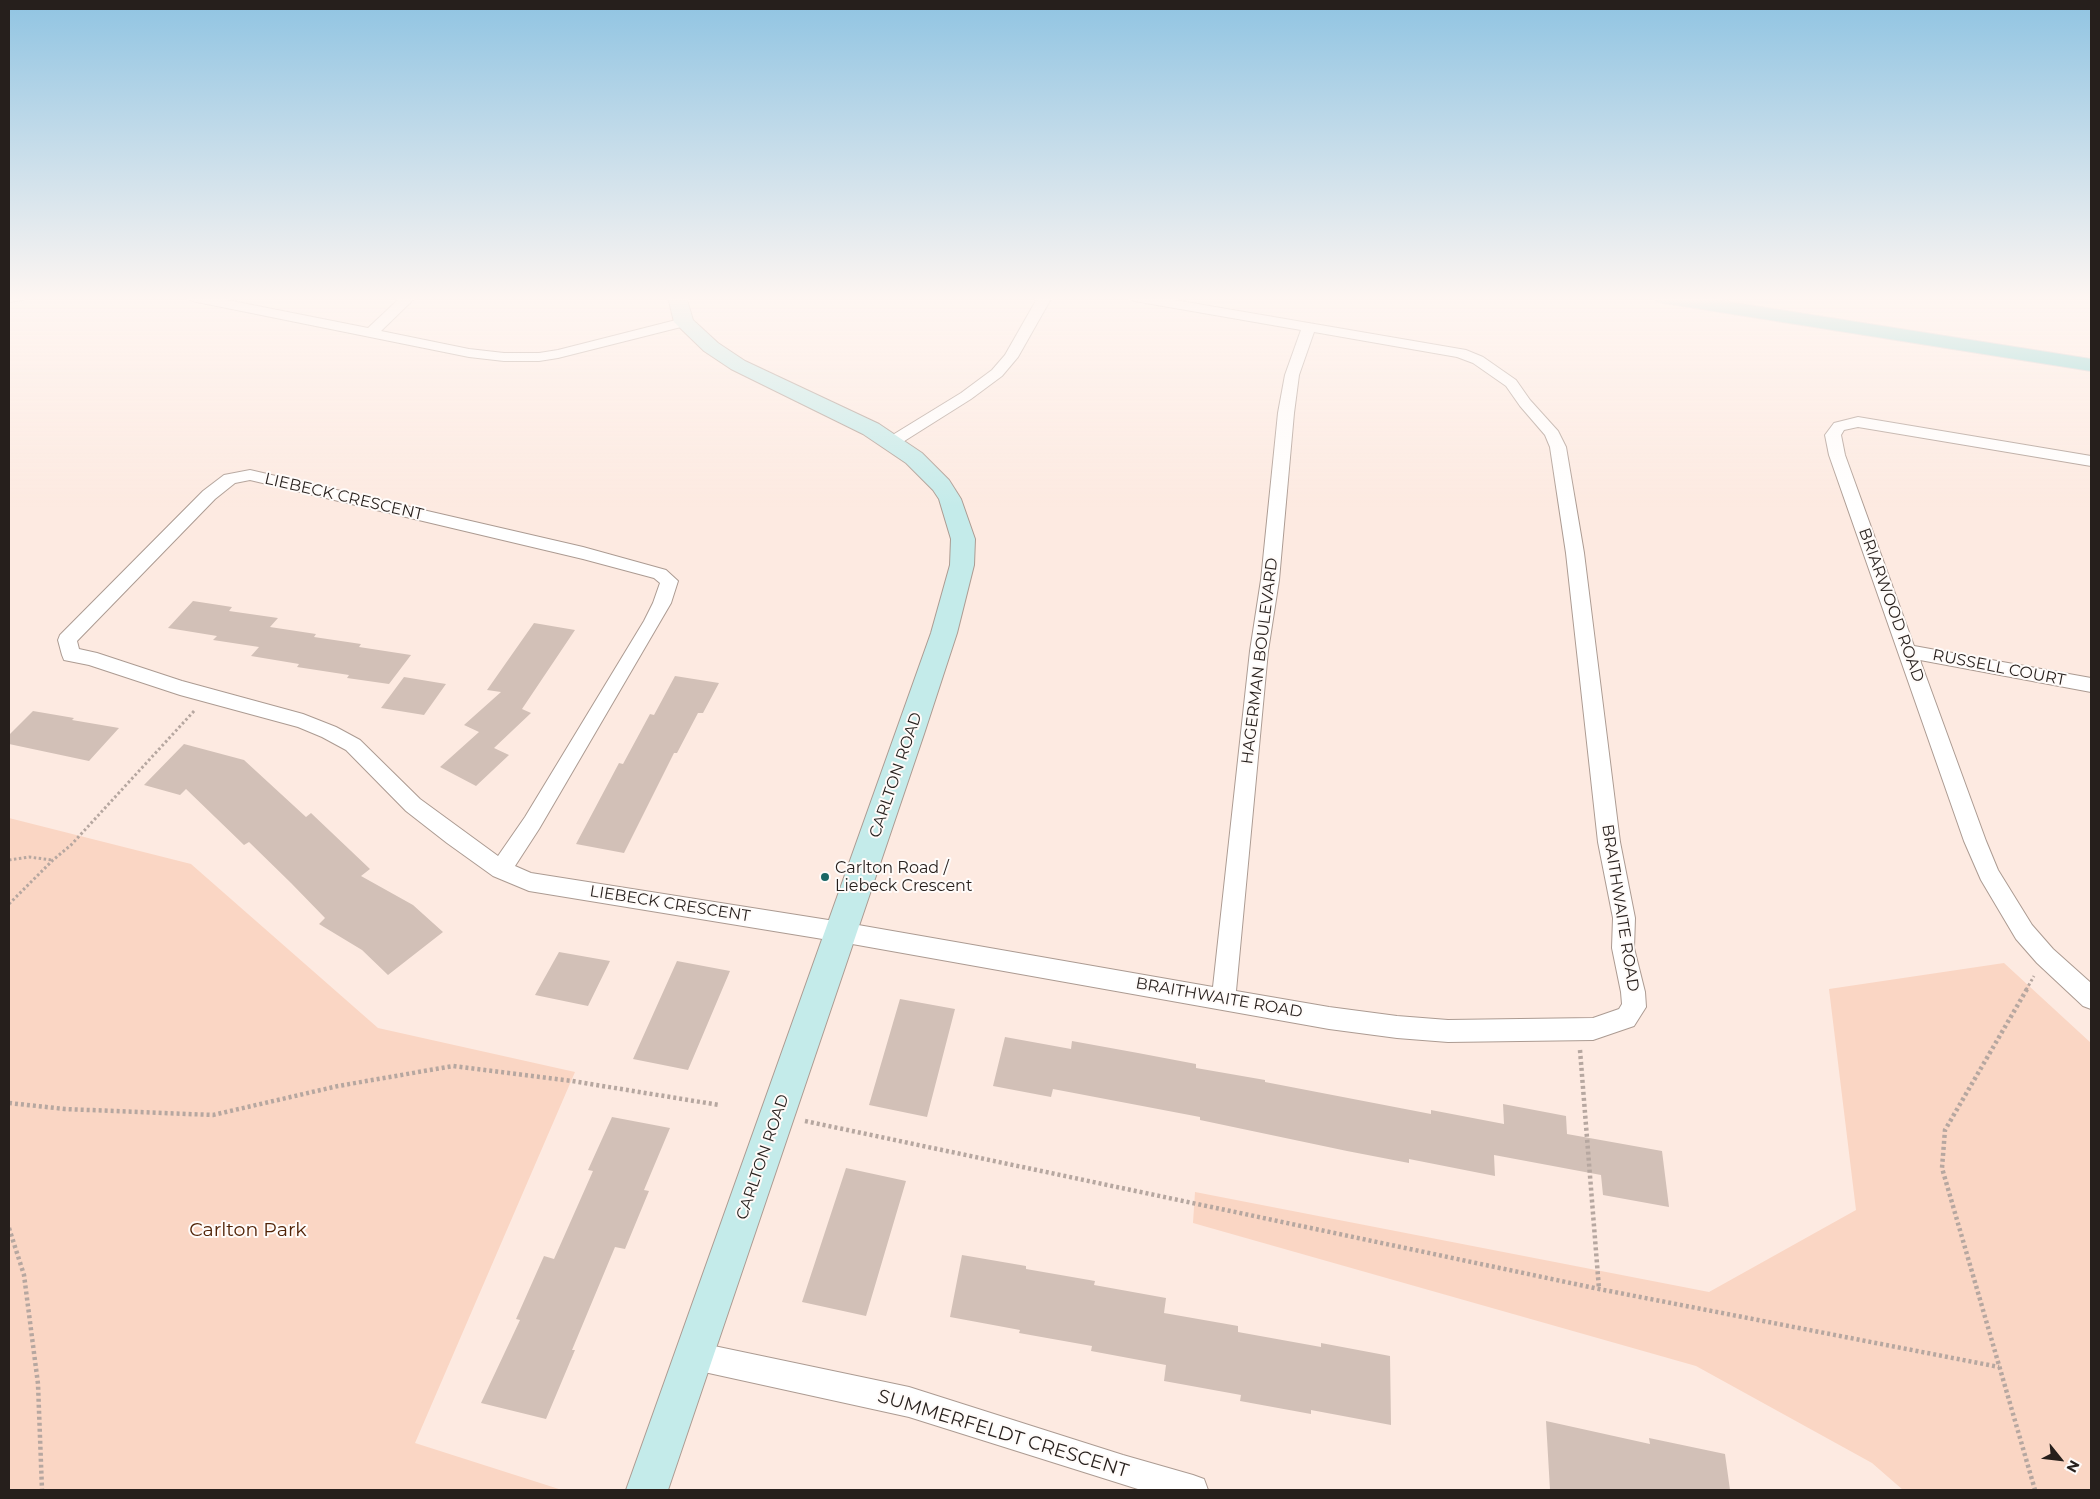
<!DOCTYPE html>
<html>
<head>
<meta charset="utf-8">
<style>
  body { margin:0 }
  #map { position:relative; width:2100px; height:1499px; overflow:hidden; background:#fdeae1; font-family:Montserrat,sans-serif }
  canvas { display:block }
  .frame { position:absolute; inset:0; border:10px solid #261f1c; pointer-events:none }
  .north { position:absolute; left:2035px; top:1434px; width:50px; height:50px; -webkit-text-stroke:4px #fffbf9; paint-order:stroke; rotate:119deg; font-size:14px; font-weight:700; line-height:20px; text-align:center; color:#261f1c }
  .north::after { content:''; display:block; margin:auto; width:18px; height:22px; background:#261f1c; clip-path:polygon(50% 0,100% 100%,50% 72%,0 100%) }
</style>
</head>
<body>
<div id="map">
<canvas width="2100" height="1499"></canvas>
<div class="frame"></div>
<div class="north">N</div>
</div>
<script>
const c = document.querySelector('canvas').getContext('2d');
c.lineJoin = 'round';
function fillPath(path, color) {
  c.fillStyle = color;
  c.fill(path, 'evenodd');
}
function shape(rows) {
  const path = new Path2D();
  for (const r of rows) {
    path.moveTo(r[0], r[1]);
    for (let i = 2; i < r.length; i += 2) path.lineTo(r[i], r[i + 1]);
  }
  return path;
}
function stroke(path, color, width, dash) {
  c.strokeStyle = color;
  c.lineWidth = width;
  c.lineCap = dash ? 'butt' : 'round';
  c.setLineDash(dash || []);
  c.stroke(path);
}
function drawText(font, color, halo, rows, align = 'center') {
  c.font = font + ' Montserrat,sans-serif';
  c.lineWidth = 4;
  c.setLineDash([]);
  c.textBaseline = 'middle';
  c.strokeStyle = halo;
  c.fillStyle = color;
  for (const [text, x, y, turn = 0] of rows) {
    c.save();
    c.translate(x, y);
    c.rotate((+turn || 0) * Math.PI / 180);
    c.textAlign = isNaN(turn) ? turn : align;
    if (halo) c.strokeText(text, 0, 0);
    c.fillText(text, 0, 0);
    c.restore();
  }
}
fillPath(shape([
  [9,818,191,864,378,1028,575,1072,415,1443,562,1490,9,1490],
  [2004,963,2091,1043,2091,1490,1903,1490,1872,1463,1696,1366,1193,1223,1195,1192,1709,1292,1856,1210,1829,989]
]), '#fad6c4');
fillPath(shape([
  [193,601,232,607,229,611,278,618,270,627,316,634,314,637,361,644,359,647,411,655,389,684,347,678,349,675,297,667,299,664,251,656,259,647,213,640,217,636,168,628],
  [534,623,575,630,522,709,531,713,494,748,509,755,476,786,440,767,479,732,464,725,501,692,487,690],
  [675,676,719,683,703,713,698,713,677,753,674,753,624,853,576,844,619,763,623,764,650,714,654,715],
  [404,677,446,684,424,715,381,708],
  [33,711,74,718,72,720,119,728,89,761,9,744,9,735],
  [184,744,244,760,306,817,311,813,370,869,361,876,413,905,443,932,388,975,362,950,319,924,325,918,291,883,249,842,244,845,186,789,180,795,144,785],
  [559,952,610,961,588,1006,535,995],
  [677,961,730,971,688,1070,633,1059],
  [900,999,955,1009,927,1117,869,1105],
  [1005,1037,1071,1049,1072,1041,1138,1053,1196,1064,1196,1068,1265,1080,1265,1082,1431,1114,1431,1110,1504,1124,1503,1104,1566,1116,1567,1134,1662,1151,1669,1207,1603,1195,1601,1175,1494,1155,1495,1176,1409,1159,1409,1163,1347,1151,1200,1120,1200,1117,1053,1089,1051,1097,993,1086],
  [612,1117,670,1128,644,1190,649,1191,625,1249,615,1247,572,1350,575,1350,546,1419,481,1403,520,1320,516,1319,544,1256,554,1259,593,1171,588,1170],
  [846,1168,906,1181,866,1316,802,1302],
  [962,1255,1026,1266,1026,1269,1095,1281,1094,1285,1166,1298,1164,1313,1238,1326,1238,1332,1321,1347,1321,1343,1390,1356,1391,1425,1311,1410,1311,1414,1240,1401,1241,1395,1164,1381,1166,1365,1091,1351,1092,1346,1019,1333,1020,1330,950,1317],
  [1546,1421,1650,1444,1649,1438,1725,1454,1730,1490,1550,1490]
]), '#d2c0b7');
const minor = shape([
  [9,297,25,297,23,300,9,302,9,297],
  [185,297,212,297,368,328,401,297,416,297,381,331,469,349,504,353,539,353,558,350,684,318,689,319,691,322,689,325,558,358,539,361,504,361,469,357,192,301,185,297],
  [1038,297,1052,297,1018,357,1002,376,971,399,898,445,886,445,884,442,886,439,961,393,992,370,1005,355,1038,297],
  [1127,297,1157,297,1466,350,1483,357,1516,380,1530,400,1558,431,1566,447,1584,553,1620,842,1635,918,1634,948,1645,992,1646,1007,1634,1026,1593,1040,1448,1042,1397,1038,1329,1029,841,942,529,891,493,876,447,843,406,811,346,750,322,737,298,727,180,695,89,665,64,660,62,655,58,640,60,635,203,491,224,475,250,470,583,547,666,570,678,581,671,603,539,829,515,866,531,873,841,922,1213,987,1250,651,1261,580,1278,413,1285,375,1301,330,1134,301,1127,297],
  [1314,332,1457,357,1473,363,1506,386,1520,406,1545,435,1550,447,1566,553,1598,842,1613,918,1612,948,1621,992,1622,1004,1619,1009,1593,1018,1448,1020,1397,1016,1329,1007,1236,991,1268,651,1279,580,1294,413,1299,375,1314,332],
  [250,480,583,559,654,578,660,583,653,603,644,621,525,817,498,856,420,799,360,740,336,727,303,714,182,681,97,653,79,649,77,641,215,499,235,483,250,480],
  [1858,417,2091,456,2091,466,1858,427,1844,430,1841,435,1845,455,1914,646,2091,678,2091,692,1920,660,1986,841,1998,870,2032,925,2053,949,2091,983,2091,1009,2083,1006,2037,963,2016,939,1981,880,1964,841,1829,455,1825,435,1834,423,1858,417],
  [695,1342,909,1387,1123,1455,1193,1475,1204,1479,1208,1490,1141,1490,909,1417,695,1370,685,1366,681,1356,685,1346,695,1342]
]);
const secondary = shape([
  [668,297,686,297,693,320,718,343,745,361,879,424,922,453,949,480,961,499,975,539,974,565,957,633,924,734,668,1490,626,1490,931,633,950,565,951,539,939,499,933,490,906,463,863,434,731,369,704,351,674,322,668,297]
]);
const primary = shape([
  [1654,297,1698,297,2091,359,2091,371,1663,303,1656,301,1654,297]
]);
stroke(minor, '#ac9b92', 2);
stroke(secondary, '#ac9b92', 2);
stroke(primary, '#d4d2d2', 2);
stroke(shape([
  [9,860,29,857,52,860],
  [9,904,53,860,71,845,195,710],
  [2026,990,2034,976]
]), '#b6a7a0', 3, [2.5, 2.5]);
stroke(shape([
  [2027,989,1945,1130,1942,1168,2035,1490],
  [1580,1050,1599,1289],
  [9,1103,65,1109,213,1115,338,1086,453,1066,572,1081,719,1105],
  [805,1121,1599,1289,1999,1367],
  [9,1228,24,1275,38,1384,42,1490]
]), '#b6a7a0', 4.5, [3, 3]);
fillPath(minor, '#fff');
fillPath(secondary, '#c4ebea');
fillPath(primary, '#89d7d5');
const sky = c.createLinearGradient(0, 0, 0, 507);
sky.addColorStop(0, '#90c4e2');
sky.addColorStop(0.59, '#fef6f2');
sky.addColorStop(1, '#fef6f200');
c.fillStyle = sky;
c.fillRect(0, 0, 2100, 507);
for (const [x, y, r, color] of [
  [825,877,5,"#1a6765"]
]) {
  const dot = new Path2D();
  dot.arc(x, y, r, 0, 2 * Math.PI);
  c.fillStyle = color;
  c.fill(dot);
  stroke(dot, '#fffbf9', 2);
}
drawText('16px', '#261f1c', '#fffbf9', [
  ["LIEBECK CRESCENT",344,497,13],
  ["BRIARWOOD ROAD",1891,605,70],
  ["HAGERMAN BOULEVARD",1260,661,-83],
  ["RUSSELL COURT",1999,668,11],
  ["CARLTON ROAD",896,775,-71],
  ["LIEBECK CRESCENT",670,904,9],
  ["BRAITHWAITE ROAD",1620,908,81],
  ["BRAITHWAITE ROAD",1219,998,10],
  ["CARLTON ROAD",763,1157,-71]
]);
drawText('16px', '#261f1c', '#fffbf9', [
  ["Carlton Road /",835,868],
  ["Liebeck Crescent",835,886]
], 'left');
drawText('19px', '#512307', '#fffbf9', [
  ["Carlton Park",248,1230]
]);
drawText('19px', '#261f1c', '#fffbf9', [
  ["SUMMERFELDT CRESCENT",1003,1434,17]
]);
</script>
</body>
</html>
